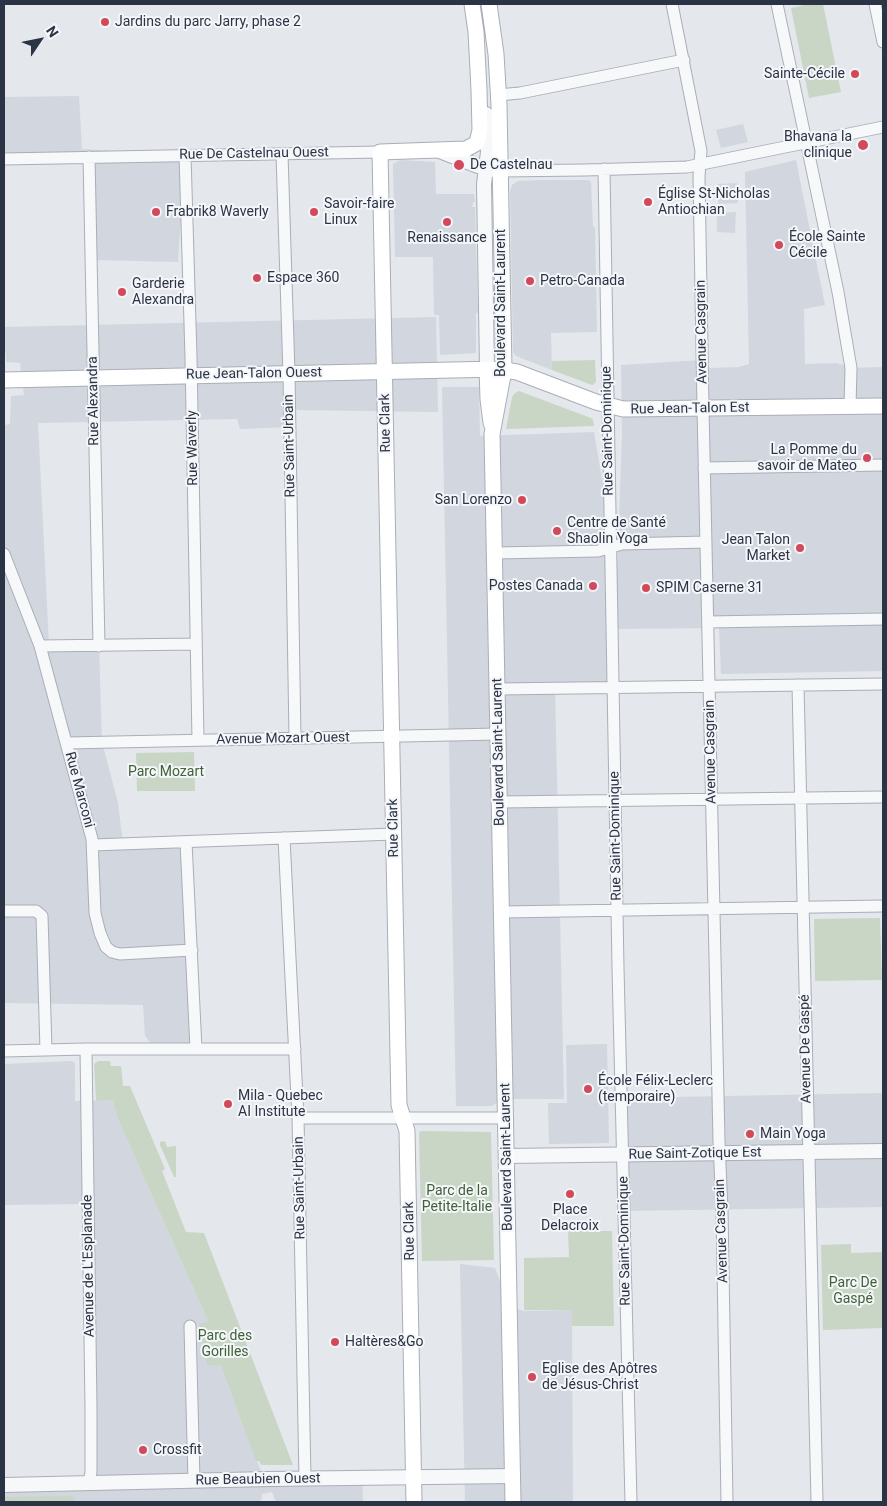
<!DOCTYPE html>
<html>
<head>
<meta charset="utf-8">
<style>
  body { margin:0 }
  #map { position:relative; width:887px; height:1506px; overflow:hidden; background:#e4e7ec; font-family:Roboto,sans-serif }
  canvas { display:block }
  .frame { position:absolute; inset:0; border:5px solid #2b3445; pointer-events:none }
  .north { position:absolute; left:15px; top:15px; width:50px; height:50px; -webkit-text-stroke:4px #f4f6f9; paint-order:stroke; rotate:56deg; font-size:14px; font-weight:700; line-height:20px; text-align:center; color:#2b3445 }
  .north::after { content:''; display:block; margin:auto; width:18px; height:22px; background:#2b3445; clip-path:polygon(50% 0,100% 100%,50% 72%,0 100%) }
</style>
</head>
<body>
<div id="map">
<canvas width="887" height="1506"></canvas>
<div class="frame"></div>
<div class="north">N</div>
</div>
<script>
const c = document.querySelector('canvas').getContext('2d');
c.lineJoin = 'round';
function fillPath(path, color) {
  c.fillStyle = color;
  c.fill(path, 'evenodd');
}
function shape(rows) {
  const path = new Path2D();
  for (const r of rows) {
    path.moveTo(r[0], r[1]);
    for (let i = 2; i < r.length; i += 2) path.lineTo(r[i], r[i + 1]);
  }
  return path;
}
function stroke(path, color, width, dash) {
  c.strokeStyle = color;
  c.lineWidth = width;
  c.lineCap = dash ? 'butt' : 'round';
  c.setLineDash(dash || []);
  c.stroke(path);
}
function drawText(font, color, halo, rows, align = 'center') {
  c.font = font + ' Roboto,sans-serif';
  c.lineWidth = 4;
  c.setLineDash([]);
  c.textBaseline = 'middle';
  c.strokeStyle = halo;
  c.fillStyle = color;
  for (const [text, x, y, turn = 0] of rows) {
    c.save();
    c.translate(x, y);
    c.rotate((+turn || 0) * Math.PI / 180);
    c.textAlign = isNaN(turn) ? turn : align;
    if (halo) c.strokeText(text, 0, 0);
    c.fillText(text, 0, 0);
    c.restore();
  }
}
fillPath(shape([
  [79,96,82,149,185,155,178,262,92,260,89,157,4,158,4,97],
  [743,124,748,142,721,148,716,130],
  [400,160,435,162,436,194,474,194,475,202,473,202,472,207,475,207,478,313,476,313,476,353,440,355,439,315,434,315,433,257,395,257,393,164],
  [796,160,825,305,804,309,805,364,837,363,851,368,883,367,883,671,721,674,719,628,615,629,622,435,621,365,702,360,710,368,739,367,749,364,745,172],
  [541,180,589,180,591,182,593,227,595,227,597,332,551,333,552,370,516,356,513,352,510,192,512,185,518,181],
  [737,183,738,203,718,204,718,184],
  [736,212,735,233,717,232,717,213],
  [436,317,438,412,290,410,290,427,240,429,237,419,38,423,49,646,99,646,102,742,118,803,123,844,186,842,196,1049,155,1049,145,1036,143,1005,4,1003,4,425,10,424,11,396,24,395,20,363,6,362,6,353,4,353,4,327],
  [442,387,479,387,480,436,594,432,612,538,614,687,555,688,564,1099,506,1099,491,1106,456,1106],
  [607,1044,609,1143,549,1144,548,1103,567,1103,566,1045],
  [72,1061,75,1063,75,1101,113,1100,117,1117,208,1321,199,1324,207,1364,221,1364,263,1477,362,1478,363,1502,276,1502,272,1492,262,1494,261,1502,4,1502,4,1485,88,1483,88,1204,4,1205,4,1064],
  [883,1093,883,1207,624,1211,622,1098],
  [460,1264,495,1268,510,1307,524,1311,572,1310,573,1502,465,1502]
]), '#d2d6de');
fillPath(shape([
  [809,4,823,4,841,92,809,98,791,8],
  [595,360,596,382,592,385,552,370,552,361],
  [519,391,591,418,593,420,594,426,506,429,512,397,515,393],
  [194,752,195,791,137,791,136,753],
  [880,918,882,980,815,981,814,919],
  [98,1061,110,1061,111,1066,121,1066,123,1086,130,1086,165,1169,162,1171,186,1232,204,1233,293,1465,261,1465,259,1461,256,1461,221,1365,207,1365,199,1324,208,1321,117,1117,113,1100,96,1101,94,1064],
  [421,1131,491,1132,494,1260,422,1261,419,1133],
  [165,1141,167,1147,176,1146,176,1177,174,1177,160,1145,160,1142],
  [568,1231,612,1231,614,1326,572,1326,572,1310,524,1310,524,1258,569,1257],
  [851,1244,851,1253,883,1252,883,1328,823,1330,821,1245],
  [71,1496,75,1499,75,1502,4,1502,4,1497]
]), '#c9d6c5');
const minor = shape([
  [672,4,701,151,699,176,703,408,719,1141,722,1211,727,1502],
  [777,4,838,292,851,368,850,407],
  [875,4,883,42],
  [498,95,520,93,684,60],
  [282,154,289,374,295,738],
  [185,155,191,357,198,740],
  [89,157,99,646],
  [4,159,380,152],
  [604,169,618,968,631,1502],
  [500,171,585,170,687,167,883,127],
  [704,468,883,465],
  [495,553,598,551,622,544,706,542],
  [4,554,40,646,92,839,95,913,100,933,106,947,112,952,120,954,192,950],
  [708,622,883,619],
  [40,646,196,644],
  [798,685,817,1502],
  [498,689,883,684],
  [67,743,499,734],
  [500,802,883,797],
  [284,838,298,1118,305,1479],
  [186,842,196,1049],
  [93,845,394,834],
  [4,911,36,911,42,916,46,1050],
  [502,912,883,906],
  [86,1049,91,1409,91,1472,89,1483],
  [4,1051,86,1049,295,1049],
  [298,1118,506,1118],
  [190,1326,194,1481]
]);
const tertiary = shape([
  [486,114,488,152,484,184,487,369],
  [437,150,478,166,494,170],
  [507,1156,883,1151],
  [4,1485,269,1479,513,1476]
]);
const secondary = shape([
  [489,4,496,54,499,105,504,370,492,434,513,1502],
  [487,369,488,399,491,423],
  [4,380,498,369,517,372,596,402,623,409,883,406],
  [414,1502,407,1131,399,1105,380,152,466,149,477,143,480,130,479,90,476,32,472,4]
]);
stroke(minor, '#a9aeb7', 13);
stroke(tertiary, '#a9aeb7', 16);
stroke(secondary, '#a9aeb7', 17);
stroke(minor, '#f7f8fa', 11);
stroke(tertiary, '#f7f8fa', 14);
stroke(secondary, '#fff', 15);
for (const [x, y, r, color] of [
  [105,22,5,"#d1495b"],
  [855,74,5,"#d1495b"],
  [863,145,6,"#d1495b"],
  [459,165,6,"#d1495b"],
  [648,202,5,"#d1495b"],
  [156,212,5,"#d1495b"],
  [314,212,5,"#d1495b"],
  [447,222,5,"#d1495b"],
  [779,245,5,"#d1495b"],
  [257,278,5,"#d1495b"],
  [530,281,5,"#d1495b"],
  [122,292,5,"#d1495b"],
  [867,458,5,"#d1495b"],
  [522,500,5,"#d1495b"],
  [557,531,5,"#d1495b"],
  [800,548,5,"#d1495b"],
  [593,586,5,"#d1495b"],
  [646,588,5,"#d1495b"],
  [588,1089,5,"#d1495b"],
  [228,1104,5,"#d1495b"],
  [750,1134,5,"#d1495b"],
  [570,1194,5,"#d1495b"],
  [335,1342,5,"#d1495b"],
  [532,1377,5,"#d1495b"],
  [143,1450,5,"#d1495b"]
]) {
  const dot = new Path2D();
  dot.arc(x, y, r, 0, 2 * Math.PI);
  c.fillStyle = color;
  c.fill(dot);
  stroke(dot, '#f4f6f9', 2);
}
drawText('14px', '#2b3445', '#f4f6f9', [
  ["Jardins du parc Jarry, phase 2",115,22],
  ["Sainte-Cécile",845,74,"right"],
  ["Bhavana la",852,137,"right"],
  ["clinique",852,153,"right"],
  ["De Castelnau",470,165],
  ["Église St-Nicholas",658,194],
  ["Antiochian",658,210],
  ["Savoir-faire",324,204],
  ["Linux",324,220],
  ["Frabrik8 Waverly",166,212],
  ["École Sainte",789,237],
  ["Cécile",789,253],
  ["Renaissance",447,238,"center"],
  ["Espace 360",267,278],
  ["Petro-Canada",540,281],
  ["Garderie",132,284],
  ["Alexandra",132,300],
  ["La Pomme du",857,450,"right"],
  ["savoir de Mateo",857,466,"right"],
  ["San Lorenzo",512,500,"right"],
  ["Centre de Santé",567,523],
  ["Shaolin Yoga",567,539],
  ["Jean Talon",790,540,"right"],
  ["Market",790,556,"right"],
  ["Postes Canada",583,586,"right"],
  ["SPIM Caserne 31",656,588],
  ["École Félix-Leclerc",598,1081],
  ["(temporaire)",598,1097],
  ["Mila - Quebec",238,1096],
  ["AI Institute",238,1112],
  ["Main Yoga",760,1134],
  ["Place",570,1210,"center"],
  ["Delacroix",570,1226,"center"],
  ["Haltères&Go",345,1342],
  ["Eglise des Apôtres",542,1369],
  ["de Jésus-Christ",542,1385],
  ["Crossfit",153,1450]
], 'left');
drawText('14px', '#2b3445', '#f4f6f9', [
  ["Rue De Castelnau Ouest",254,154,-1],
  ["Boulevard Saint-Laurent",501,303,-90],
  ["Avenue Casgrain",702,332,-91],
  ["Rue Jean-Talon Ouest",254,374,-1],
  ["Rue Alexandra",94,401,-91],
  ["Rue Jean-Talon Est",690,409,-1],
  ["Rue Clark",386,423,-91],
  ["Rue Saint-Dominique",608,431,-91],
  ["Rue Saint-Urbain",290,446,-91],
  ["Rue Waverly",193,448,-91],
  ["Avenue Mozart Ouest",283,739,-1],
  ["Boulevard Saint-Laurent",499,752,-91],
  ["Avenue Casgrain",711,752,-91],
  ["Rue Marconi",79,790,75],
  ["Rue Clark",394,828,-91],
  ["Rue Saint-Dominique",616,836,-91],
  ["Avenue De Gaspé",806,1049,-91],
  ["Rue Saint-Zotique Est",695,1154,-1],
  ["Boulevard Saint-Laurent",507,1157,-91],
  ["Rue Saint-Urbain",300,1188,-91],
  ["Rue Clark",410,1231,-91],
  ["Avenue Casgrain",722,1231,-92],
  ["Rue Saint-Dominique",625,1241,-91],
  ["Avenue de L'Esplanade",89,1266,-91],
  ["Rue Beaubien Ouest",258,1480,-1]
]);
drawText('14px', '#3f6138', '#f4f6f9', [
  ["Parc Mozart",166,772],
  ["Parc de la",457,1191],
  ["Petite-Italie",457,1207],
  ["Parc De",853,1283],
  ["Gaspé",853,1299],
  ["Parc des",225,1336],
  ["Gorilles",225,1352]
]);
</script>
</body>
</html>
